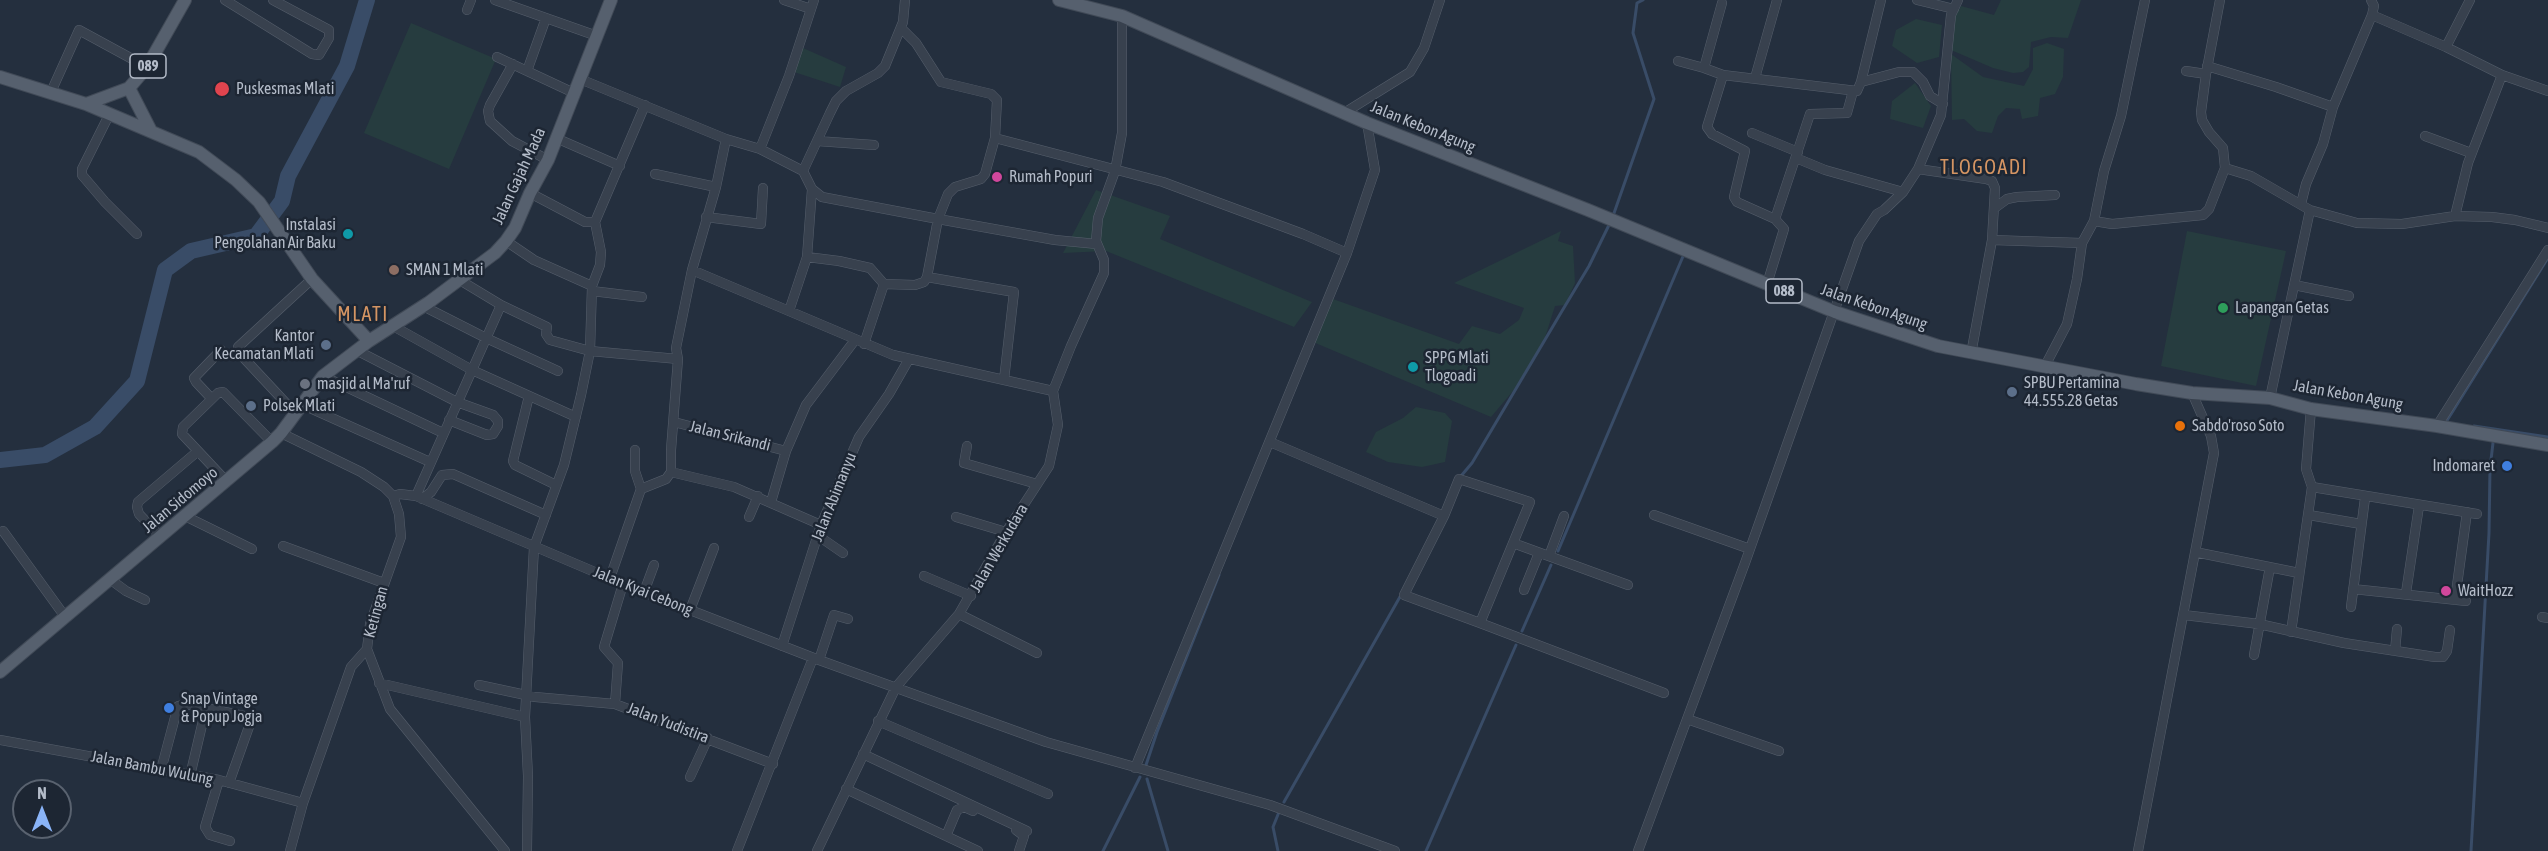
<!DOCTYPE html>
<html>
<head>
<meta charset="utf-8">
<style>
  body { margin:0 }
  #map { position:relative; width:2548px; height:851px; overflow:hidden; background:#242f3e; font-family:"Asap Condensed",sans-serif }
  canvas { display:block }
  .north { position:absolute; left:12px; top:779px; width:60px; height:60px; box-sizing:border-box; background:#1d2633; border:2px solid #59626f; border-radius:50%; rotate:0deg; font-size:16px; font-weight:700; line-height:24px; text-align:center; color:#b4bcc9 }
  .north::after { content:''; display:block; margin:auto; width:21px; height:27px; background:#8ab4f8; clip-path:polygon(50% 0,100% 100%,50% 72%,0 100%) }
</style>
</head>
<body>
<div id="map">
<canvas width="2548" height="851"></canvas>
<div class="north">N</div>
</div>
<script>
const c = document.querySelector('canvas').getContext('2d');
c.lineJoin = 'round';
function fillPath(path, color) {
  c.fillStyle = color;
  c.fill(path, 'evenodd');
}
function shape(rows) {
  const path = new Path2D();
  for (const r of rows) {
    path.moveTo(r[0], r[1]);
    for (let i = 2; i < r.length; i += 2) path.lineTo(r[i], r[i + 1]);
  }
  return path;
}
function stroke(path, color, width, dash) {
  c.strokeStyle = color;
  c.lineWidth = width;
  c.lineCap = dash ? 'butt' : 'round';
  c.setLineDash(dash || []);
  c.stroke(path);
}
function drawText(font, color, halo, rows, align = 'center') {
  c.font = font + ' "Asap Condensed",sans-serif';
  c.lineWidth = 5;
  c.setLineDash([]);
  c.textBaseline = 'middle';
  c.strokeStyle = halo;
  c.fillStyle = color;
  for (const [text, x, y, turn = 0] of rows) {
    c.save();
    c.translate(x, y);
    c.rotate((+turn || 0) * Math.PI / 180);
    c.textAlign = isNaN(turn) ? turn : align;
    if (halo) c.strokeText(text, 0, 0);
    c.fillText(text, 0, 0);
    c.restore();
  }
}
fillPath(shape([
  [2001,0,2081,0,2068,38,2051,37,2031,42,2029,67,2023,72,2013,73,1993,68,1951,50,1954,18,1961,6,1994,15],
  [1916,19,1942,25,1939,57,1917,63,1892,46,1896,30],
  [411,23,496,59,449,169,364,133],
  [2047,43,2064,49,2063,77,2055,94,2040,98,2038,116,2022,119,2020,109,2006,108,1998,116,1992,133,1977,131,1964,119,1952,120,1951,54,1983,77,2024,86,2033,69,2033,48],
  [803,48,846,67,840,87,794,72],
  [1915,83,1931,106,1923,128,1890,119,1892,101],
  [1096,190,1170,216,1160,239,1312,302,1294,327,1106,251,1063,253],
  [1561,231,1558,241,1573,246,1575,283,1565,305,1555,306,1542,347,1524,378,1491,417,1313,342,1333,299,1459,344,1472,326,1500,334,1519,320,1524,308,1454,283],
  [2187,231,2286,251,2256,386,2161,366],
  [1416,407,1445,413,1452,421,1445,462,1422,467,1388,462,1366,452,1376,432,1403,418]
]), '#263c3f');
stroke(shape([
  [1613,216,1654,99,1633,33,1637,3,1643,0],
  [2450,423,2446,422,2453,411,2548,258],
  [2474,426,2548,437],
  [1461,476,1472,463,1562,311,1589,266,1609,225],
  [1558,551,1684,254],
  [1522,631,1551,565],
  [1145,768,1157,732,1219,575],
  [1147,779,1168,851],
  [1284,802,1401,595],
  [1103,851,1140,777],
  [1278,851,1273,827,1279,812],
  [1426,851,1516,645],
  [2471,851,2489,533,2490,468,2493,443]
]), '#394c67', 3);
stroke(shape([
  [0,460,45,455,95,427,137,381,165,270,191,251,256,236,282,201,288,176,347,66,367,0]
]), '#394c67', 16);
const minor = shape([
  [225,0,312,54,319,55,329,38,329,30,273,0],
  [495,0,597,36],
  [784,0,811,9],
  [905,0,903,22,885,66,878,73,846,91,836,101,830,113,803,171,812,189,822,197,938,219,1055,240,1097,244],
  [1917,0,1954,9],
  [2220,0,2206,74,2201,112,2202,120,2209,132,2223,148,2225,168],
  [1722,3,1704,68,1723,75],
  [467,10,471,0],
  [2372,15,2446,47,2502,75,2548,91],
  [2446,47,2470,0],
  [497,57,574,93],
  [1678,61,1704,68],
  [513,64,490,105,488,111,490,121,512,141,548,160],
  [2207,66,2276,87,2333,107],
  [527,71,546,18],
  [2186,71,2206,74],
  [1755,78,1777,0],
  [580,79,726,139],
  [1861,82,1899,72,1913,72,1923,82,1930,96,1943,104],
  [51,92,79,30,147,67],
  [110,113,82,169,82,175,105,202,137,234],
  [1344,113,1410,72,1424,48,1440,0],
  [1752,133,1798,152],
  [2425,136,2471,153],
  [556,138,620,166],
  [995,138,1163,182,1303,234,1347,253],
  [817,141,874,145],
  [760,149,789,76,814,0],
  [1796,158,1825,170,1903,192],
  [1918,169,1986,179,1992,181,1995,188,1992,240,1971,354],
  [655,174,716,187],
  [530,193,585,222,595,222,645,105],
  [2301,204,2306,184,2323,144,2333,107,2372,15,2374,6,2371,0],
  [1996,207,2007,199,2017,197,2055,195],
  [2455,216,2468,163,2502,75],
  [706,217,761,224,763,188],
  [1775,219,1810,114,1847,113,1853,91],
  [2094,221,2104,171,2121,116,2145,0],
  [1992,240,2082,243],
  [506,241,534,260,592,286,590,351,581,395,564,465,534,547,525,717,528,776,527,851],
  [807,257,839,261,870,268,884,284],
  [692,270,893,355,1053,391],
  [927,277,1014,292,1004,380],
  [458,279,501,305,547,327,546,334,550,340,590,351,678,359],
  [1767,284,1784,229,1775,219,1737,202,1734,197,1745,151,1712,134,1707,127,1723,75,1857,91,1861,82,1881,0],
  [2294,285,2349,296],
  [592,286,600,265,601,252,595,222],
  [592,291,642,297],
  [423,306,486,338,558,371],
  [789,311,807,257,812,189],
  [393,326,472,370,576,417],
  [864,344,884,284,915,285,924,282,927,277,938,219,948,194,955,187,981,179,985,174,995,138,997,100,991,94,941,82,916,43,901,28],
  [356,350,457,402,493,415,498,421,498,426,493,434,487,435,449,420],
  [2045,366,2067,324,2077,279,2082,243,2094,221,2112,224,2203,215,2209,209,2225,168,2251,176,2310,210,2357,223,2402,224,2455,216,2492,217,2515,220,2548,228],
  [323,376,443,433],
  [1053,391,1071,346,1104,273,1104,260,1096,241,1098,218,1115,171,1122,133,1122,16],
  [529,396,513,461,515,465,556,485],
  [211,398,196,382,194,378,221,350],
  [2270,398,2310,210],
  [303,405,430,462],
  [296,414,241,355,238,347,312,279],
  [674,422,786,451],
  [2437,426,2548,250],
  [281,433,361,472,384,487,393,496,399,514,401,537,370,624,367,649,390,709,505,851],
  [1270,442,1444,516],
  [967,446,964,463,1037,484],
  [198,451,182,434,183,427,218,393,223,392,272,442],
  [671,472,671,450,678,359,676,348,692,270,716,187,726,139,760,149,803,171],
  [1459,479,1530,502,1480,623,1404,595,1444,516,1459,479],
  [2312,487,2477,514],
  [641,489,666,479,671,472,734,487,821,525],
  [393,496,400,494,416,496,623,584,819,660,1046,742,1270,805,1395,851],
  [416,496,501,305],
  [422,499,431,492,442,475,453,474,546,515],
  [771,502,786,451,806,405,855,340],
  [1654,515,1750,549],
  [2309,515,2361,524],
  [185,516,252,549],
  [749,517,758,496],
  [956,517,1006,532],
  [3,531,66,618],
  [817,535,843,553],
  [161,537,139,514,137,507,138,502,198,451,227,482],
  [1513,543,1628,585],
  [283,546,384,583],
  [2195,552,2299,573],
  [1549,556,1564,516],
  [924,576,971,596],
  [610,578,641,489,635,471,635,450],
  [111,580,126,591,145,600],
  [2353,589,2466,601],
  [1524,590,1539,553],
  [644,592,654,565],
  [2406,593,2419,506],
  [2455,600,2467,512],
  [2351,607,2365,498],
  [690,610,714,548],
  [959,614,1037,653],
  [2184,615,2259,624,2344,643,2435,657,2443,657,2447,651,2450,630],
  [2542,617,2548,618],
  [1480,623,1664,693],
  [2291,632,2312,487,2306,469,2311,409],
  [782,646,821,525,859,437,889,394,909,359],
  [2395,651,2397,629],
  [2254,655,2270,567],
  [819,660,834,615,848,619],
  [379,683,525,717],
  [479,685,535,697,615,704,773,764],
  [615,704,618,663,604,647,623,584],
  [1687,719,1779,751],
  [878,721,1048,794],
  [0,740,219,780,303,803],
  [863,754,1027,831],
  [1135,768,1347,253,1375,170,1367,123],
  [161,770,178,706,186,704,206,708],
  [190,776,206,708,244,716,251,721,229,783],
  [690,777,708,738],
  [219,780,205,827,210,835,230,841],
  [846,789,978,851],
  [1016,830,1024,836,1019,851],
  [946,836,957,810,964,807,973,811],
  [290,851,303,803,351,667,367,649],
  [737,851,813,658],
  [817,851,896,687,959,614,1006,532,1049,466,1058,425,1053,391],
  [1638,851,1745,563,1859,241,1877,214,1884,210,1903,192,1918,169,1941,115,1951,15,1958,0],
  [2138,851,2214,453,2211,436,2192,393]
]);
const major = shape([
  [1059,0,1122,16,1367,123,1588,210,1835,312,1938,346,2136,384,2192,393,2270,398,2311,409,2437,426,2548,445],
  [0,77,86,104,199,152,236,180,259,202,312,279,369,341],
  [129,88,151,131],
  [86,104,129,88,147,67,185,0],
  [0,672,272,442,281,433,323,376,369,341,428,303,495,253,506,241,515,228,530,193,548,160,611,0]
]);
stroke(minor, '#565f6c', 10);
stroke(major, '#414a57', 14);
stroke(minor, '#38414e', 9);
stroke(major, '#56606e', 12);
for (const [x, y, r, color] of [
  [222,89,8,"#e0444e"],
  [997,177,6,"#d1479c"],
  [348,234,6,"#0f9aa8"],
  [394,270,6,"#8d6e63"],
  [2223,308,6,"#2e9e5b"],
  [326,345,6,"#5c6f8a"],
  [1413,367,6,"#0f9aa8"],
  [305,384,6,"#6b7280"],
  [2012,392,6,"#5c6f8a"],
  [251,406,6,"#5c6f8a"],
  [2180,426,6,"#e8710a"],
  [2507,466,6,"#3f7fe0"],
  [2446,591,6,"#d1479c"],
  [169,708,6,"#3f7fe0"]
]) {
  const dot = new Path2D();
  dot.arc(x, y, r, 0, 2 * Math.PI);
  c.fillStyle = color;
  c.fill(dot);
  stroke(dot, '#1d2633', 2);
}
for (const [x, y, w] of [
  [148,66,36],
  [1784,291,36]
]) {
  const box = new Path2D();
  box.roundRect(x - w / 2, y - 12, w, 24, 4.5);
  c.fillStyle = '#1d2633';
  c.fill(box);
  stroke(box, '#b4bcc9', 1.5);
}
drawText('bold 15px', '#b4bcc9', null, [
  ["089",148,66],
  ["088",1784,291]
]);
drawText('16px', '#b4bcc9', '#1d2633', [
  ["Puskesmas Mlati",236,89],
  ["Rumah Popuri",1009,177],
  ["Instalasi",336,225,"right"],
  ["Pengolahan Air Baku",336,243,"right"],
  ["SMAN 1 Mlati",406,270],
  ["Lapangan Getas",2235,308],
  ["Kantor",314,336,"right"],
  ["Kecamatan Mlati",314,354,"right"],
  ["SPPG Mlati",1425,358],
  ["Tlogoadi",1425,376],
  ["SPBU Pertamina",2024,383],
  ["44.555.28 Getas",2024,401],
  ["masjid al Ma'ruf",317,384],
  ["Polsek Mlati",263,406],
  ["Sabdo'roso Soto",2192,426],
  ["Indomaret",2495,466,"right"],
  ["WaitHozz",2458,591],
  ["Snap Vintage",181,699],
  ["& Popup Jogja",181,717]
], 'left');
drawText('16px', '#b4bcc9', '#1d2633', [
  ["Jalan Kebon Agung",1423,127,22],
  ["Jalan Gajah Mada",519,176,-65],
  ["Jalan Kebon Agung",1874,307,19],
  ["Jalan Kebon Agung",2348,395,10],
  ["Jalan Srikandi",730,436,14],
  ["Jalan Abimanyu",834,497,-68],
  ["Jalan Sidomoyo",180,500,-40],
  ["Jalan Werkudara",999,548,-60],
  ["Jalan Kyai Cebong",643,591,22],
  ["Ketingan",376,612,-75],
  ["Jalan Yudistira",668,723,21],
  ["Jalan Bambu Wulung",152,768,11]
]);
c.letterSpacing = '1.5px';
drawText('20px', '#d59563', '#1d2633', [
  ["TLOGOADI",1984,168],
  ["MLATI",363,315]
]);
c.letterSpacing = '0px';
</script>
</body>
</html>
